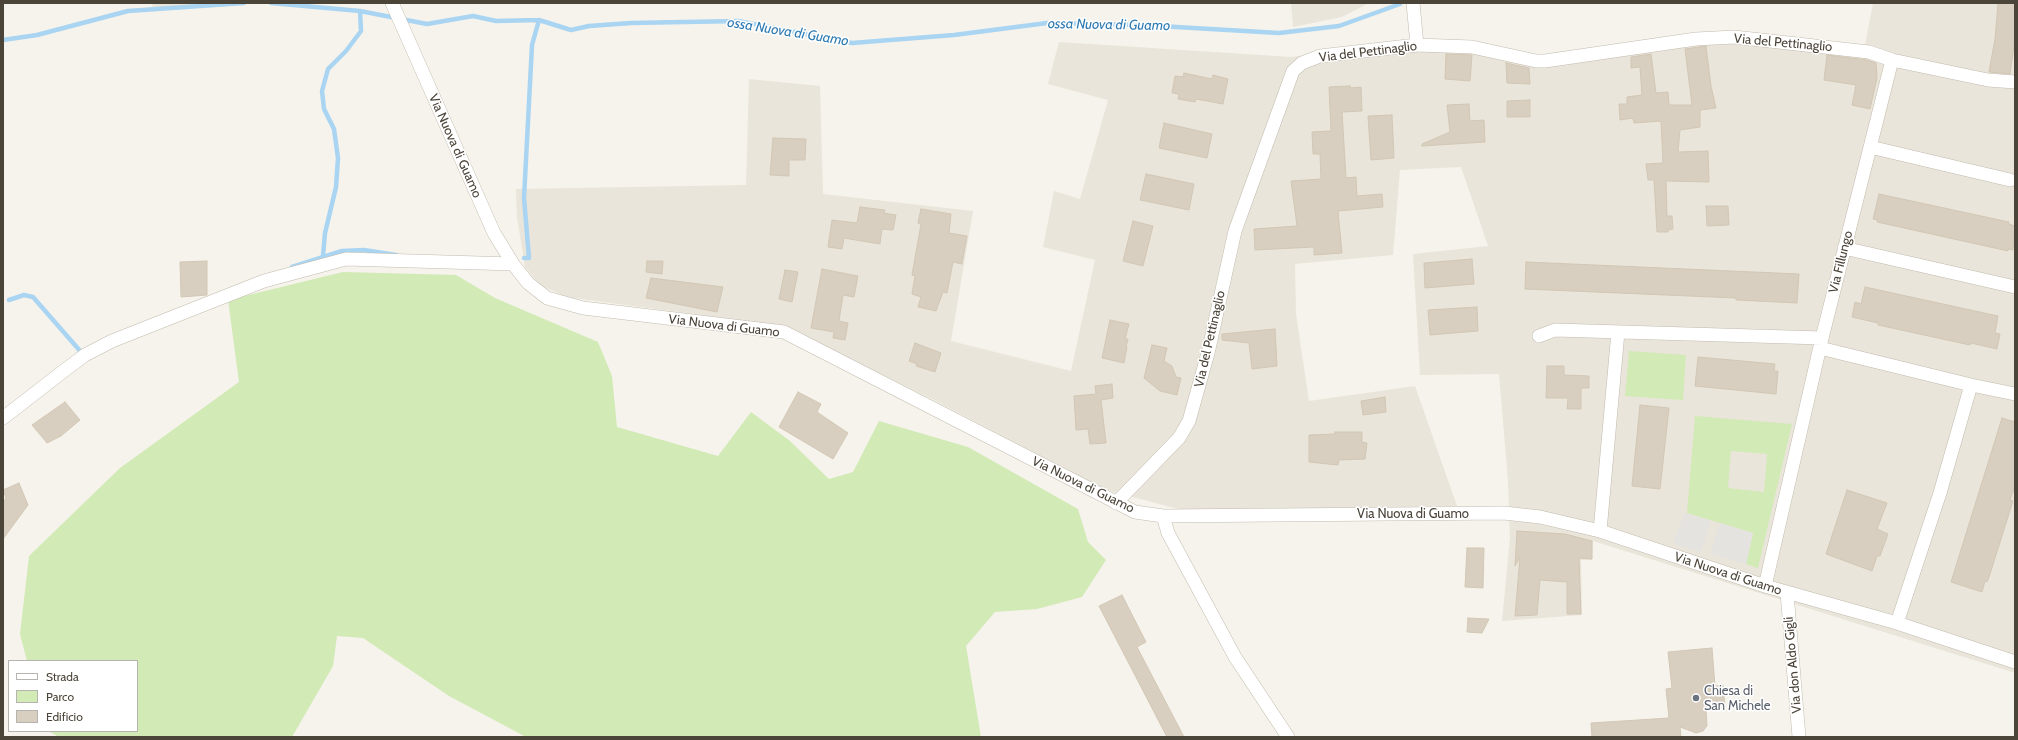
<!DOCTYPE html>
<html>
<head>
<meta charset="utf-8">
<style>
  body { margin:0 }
  #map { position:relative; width:2018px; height:740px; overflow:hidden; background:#f6f3ec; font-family:Cabin,sans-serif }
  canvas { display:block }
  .frame { position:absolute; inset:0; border:4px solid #4b4439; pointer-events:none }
  .legend { position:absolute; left:8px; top:660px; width:130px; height:72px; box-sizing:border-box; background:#fff; border:1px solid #b7b4b0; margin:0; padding:5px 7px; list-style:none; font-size:12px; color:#4b4439 }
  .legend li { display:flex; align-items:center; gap:8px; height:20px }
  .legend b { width:20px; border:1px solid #b7b4b0 }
</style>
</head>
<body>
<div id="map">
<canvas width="2018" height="740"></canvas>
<div class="frame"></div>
<ul class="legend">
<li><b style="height:5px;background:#fff"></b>Strada</li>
<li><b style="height:11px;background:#d2eab5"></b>Parco</li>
<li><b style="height:11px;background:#d8cfc1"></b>Edificio</li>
</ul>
</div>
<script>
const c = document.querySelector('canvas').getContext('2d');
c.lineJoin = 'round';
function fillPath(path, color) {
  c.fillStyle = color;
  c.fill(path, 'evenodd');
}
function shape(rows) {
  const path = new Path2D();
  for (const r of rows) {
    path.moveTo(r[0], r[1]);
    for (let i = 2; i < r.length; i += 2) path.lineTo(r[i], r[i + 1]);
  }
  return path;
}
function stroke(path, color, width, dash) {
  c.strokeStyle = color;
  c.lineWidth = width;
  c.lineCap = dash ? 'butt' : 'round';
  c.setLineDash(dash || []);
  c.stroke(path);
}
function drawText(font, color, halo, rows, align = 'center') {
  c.font = font + ' Cabin,sans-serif';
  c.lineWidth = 3;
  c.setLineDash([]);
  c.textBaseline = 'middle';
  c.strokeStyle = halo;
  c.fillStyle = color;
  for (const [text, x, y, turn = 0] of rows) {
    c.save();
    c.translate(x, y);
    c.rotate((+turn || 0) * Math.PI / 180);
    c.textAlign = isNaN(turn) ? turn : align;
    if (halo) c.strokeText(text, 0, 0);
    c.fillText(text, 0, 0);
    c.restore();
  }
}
fillPath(shape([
  [152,3,231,3,153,10],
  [1291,3,1369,3,1342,17,1293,27],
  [1873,3,2015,3,2015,673,1593,541,1592,560,1581,560,1582,615,1502,621,1510,538,1508,481,1499,374,1420,375,1413,254,1488,246,1461,167,1400,170,1393,255,1295,264,1296,314,1309,401,1415,386,1457,506,1186,511,1106,490,934,400,783,326,566,297,540,285,525,267,517,217,516,189,746,185,749,79,820,86,823,194,973,211,951,341,1071,371,1095,260,1043,247,1054,191,1080,199,1108,100,1048,84,1059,42,1291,57,1391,43,1547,55,1673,37,1865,45]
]), '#eae5da');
fillPath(shape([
  [343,272,456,275,495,298,598,342,612,376,617,427,718,456,751,412,790,441,829,479,853,472,879,421,968,447,1078,509,1088,542,1106,560,1082,597,1037,609,995,612,966,646,981,737,526,737,449,696,363,638,337,636,333,666,292,737,59,737,48,731,137,731,137,661,27,661,20,634,29,556,120,468,239,382,228,300],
  [1629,351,1686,355,1683,400,1625,396],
  [1695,416,1792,424,1758,568,1746,564,1753,533,1687,513],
  [1731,451,1767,454,1764,492,1728,488]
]), '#d2eab5');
fillPath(shape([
  [1685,513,1711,521,1701,552,1673,544],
  [1720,523,1753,533,1746,564,1710,554]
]), '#e5e3e0');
stroke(shape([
  [271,3,360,11,427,24,473,16,496,21,539,20,571,30,589,26,631,23,738,21,852,43,954,35,1047,23,1142,25,1279,33,1339,26,1400,4],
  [3,40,37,35,128,11,244,3],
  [323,256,325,233,336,187,338,158,334,129,324,109,322,91,328,69,346,51,361,31,360,11],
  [524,258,529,258,524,198,532,45,539,20],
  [292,267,342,251,364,250,396,255],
  [9,300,24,295,33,297,81,352,78,354]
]), '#a9d4f2', 4.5);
const building = shape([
  [1998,3,2015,3,2015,39,2010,74,1989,72,1995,39,1998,3],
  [1706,46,1711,86,1716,108,1700,110,1700,127,1680,130,1678,152,1708,151,1709,182,1666,181,1667,216,1672,216,1673,229,1668,230,1668,232,1657,232,1654,180,1648,180,1646,164,1663,163,1661,121,1634,123,1633,118,1620,120,1619,104,1627,104,1627,97,1642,95,1640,67,1631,68,1631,57,1651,54,1656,93,1668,92,1669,105,1692,105,1685,49,1706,46],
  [1446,54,1472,55,1470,81,1445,79,1446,54],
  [1827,55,1867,60,1876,63,1877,78,1870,109,1852,105,1856,85,1824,80,1827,55],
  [1506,63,1529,68,1530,84,1507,83,1506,63],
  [1184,73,1212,79,1213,75,1228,79,1223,104,1196,99,1195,102,1178,99,1179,94,1172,93,1175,76,1183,77,1184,73],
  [1350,86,1350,88,1361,87,1362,111,1342,112,1346,178,1356,177,1357,196,1382,194,1383,207,1338,211,1342,253,1314,255,1314,247,1255,250,1254,229,1297,226,1291,181,1321,179,1320,154,1313,154,1312,132,1331,131,1329,87,1350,86],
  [1530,100,1530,117,1507,117,1507,101,1530,100],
  [1469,104,1470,121,1484,120,1485,142,1422,146,1422,144,1450,132,1447,105,1469,104],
  [1392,115,1394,158,1371,160,1368,116,1392,115],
  [1164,123,1212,134,1207,158,1159,148,1164,123],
  [773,138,806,139,805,160,789,160,789,176,770,175,773,138],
  [1146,174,1194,184,1189,210,1140,200,1146,174],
  [1879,194,2009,222,2009,224,2015,226,2013,250,2008,249,2008,251,1877,222,1878,220,1873,219,1879,194],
  [1706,206,1728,206,1729,225,1707,226,1706,206],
  [860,207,885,210,884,213,896,215,893,230,882,229,880,244,844,238,842,249,828,247,832,220,857,223,860,207],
  [921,209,951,214,949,233,967,236,962,264,953,262,947,293,943,292,936,311,918,307,921,297,912,294,915,276,912,275,921,224,918,223,921,209],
  [1133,221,1153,226,1143,266,1123,261,1133,221],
  [1472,259,1474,284,1425,288,1424,263,1472,259],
  [207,261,207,295,181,297,180,262,207,261],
  [647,261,663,261,662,274,646,272,647,261],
  [1526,262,1799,274,1797,303,1736,300,1736,298,1525,289,1526,262],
  [822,269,858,276,854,297,843,295,839,321,848,323,845,340,833,338,834,332,811,328,822,269],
  [785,270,798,272,792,302,779,299,785,270],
  [651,278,723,287,717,312,646,298,651,278],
  [1865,287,1998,316,1995,333,2000,334,1997,349,1971,343,1970,345,1878,325,1878,323,1852,317,1855,302,1861,304,1865,287],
  [1477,307,1478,331,1430,335,1428,310,1477,307],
  [1110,320,1129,324,1125,339,1128,339,1126,347,1127,347,1124,363,1102,358,1110,320],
  [1275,329,1277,366,1252,369,1249,343,1222,340,1222,334,1275,329],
  [915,343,941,353,935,372,916,366,917,364,909,361,915,343],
  [1152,345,1167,348,1164,361,1172,366,1176,377,1181,378,1177,395,1160,391,1144,378,1152,345],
  [1698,357,1775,364,1774,371,1778,371,1776,394,1695,386,1698,357],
  [1547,366,1564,366,1564,375,1589,376,1589,388,1581,388,1581,409,1567,409,1568,398,1546,398,1547,366],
  [1112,384,1113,398,1101,400,1106,443,1090,444,1088,429,1076,430,1074,396,1096,394,1095,386,1112,384],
  [798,392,821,404,817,412,848,433,833,459,779,427,798,392],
  [1385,397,1386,412,1363,415,1361,401,1385,397],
  [65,402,80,420,61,436,47,443,32,425,65,402],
  [1640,405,1669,408,1660,489,1632,486,1640,405],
  [2002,418,2015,422,2015,486,2010,500,2013,501,1989,577,1987,582,1985,581,1982,592,1951,582,2002,418],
  [1335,432,1362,432,1362,442,1367,443,1365,459,1339,460,1338,465,1309,462,1309,435,1335,434,1335,432],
  [19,483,28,505,3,539,3,502,6,498,3,490,19,483],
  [1847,490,1887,503,1877,529,1888,534,1880,556,1877,556,1872,571,1826,554,1847,490],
  [1517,531,1565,534,1592,541,1592,559,1579,558,1581,614,1567,614,1567,582,1540,580,1537,615,1515,616,1520,557,1515,566,1517,531],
  [1467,548,1484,548,1483,588,1465,587,1467,548],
  [1122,595,1146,642,1137,647,1184,737,1167,737,1099,606,1122,595],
  [1468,618,1489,619,1482,633,1467,632,1468,618],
  [1712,648,1715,686,1723,685,1725,707,1706,708,1707,726,1703,731,1696,733,1680,727,1681,737,1592,737,1591,723,1669,718,1666,689,1672,688,1668,652,1712,648]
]);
fillPath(building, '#d8cfc1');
stroke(building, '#d3c7b4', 1);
const street = shape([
  [392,3,494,233,513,264,528,283,547,298,583,308,784,332,1135,512,1163,516,1504,513,1540,517,1600,531,1765,586,1897,623,2015,662],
  [1413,3,1417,45],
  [1870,147,2010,180],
  [1844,248,2015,287],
  [1539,336,1555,330,1822,338],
  [1820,348,1971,385,2015,394],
  [3,418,61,373,85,355,112,341,264,281,346,259,513,264],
  [1116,503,1179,438,1189,421,1208,353,1235,231,1293,71,1302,63,1320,56,1417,45,1472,47,1536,61,1545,61,1696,39,1734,37,1869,52,1892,60],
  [1163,516,1168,533,1235,657,1288,737],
  [1600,531,1618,332],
  [1765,586,1822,338,1892,60,1988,80,2015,82],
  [1787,593,1799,737],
  [1897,623,1940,493,1971,385]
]);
stroke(street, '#c2bbae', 14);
stroke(street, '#fff', 13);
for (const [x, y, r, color] of [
  [1696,698,4,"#6b7280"]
]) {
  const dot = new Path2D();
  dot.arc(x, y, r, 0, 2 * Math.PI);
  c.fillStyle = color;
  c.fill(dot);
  stroke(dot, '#fff', 1.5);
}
drawText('13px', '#4b4439', '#fff', [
  ["Via del Pettinaglio",1783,43,5],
  ["Via del Pettinaglio",1368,52,-7],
  ["Via Nuova di Guamo",455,146,66],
  ["Via Fillungo",1841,262,-76],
  ["Via Nuova di Guamo",724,326,7],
  ["Via del Pettinaglio",1210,339,-77],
  ["Via Nuova di Guamo",1083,485,26],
  ["Via Nuova di Guamo",1413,514],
  ["Via Nuova di Guamo",1728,574,18],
  ["Via don Aldo Gigli",1793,665,-95]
]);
drawText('13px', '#5b616d', '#fff', [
  ["Chiesa di",1704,691],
  ["San Michele",1704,706]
], 'left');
drawText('italic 14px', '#2e7ab2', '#fff', [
  ["ossa Nuova di Guamo",1109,25,1],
  ["ossa Nuova di Guamo",788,32,9]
]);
</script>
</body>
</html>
